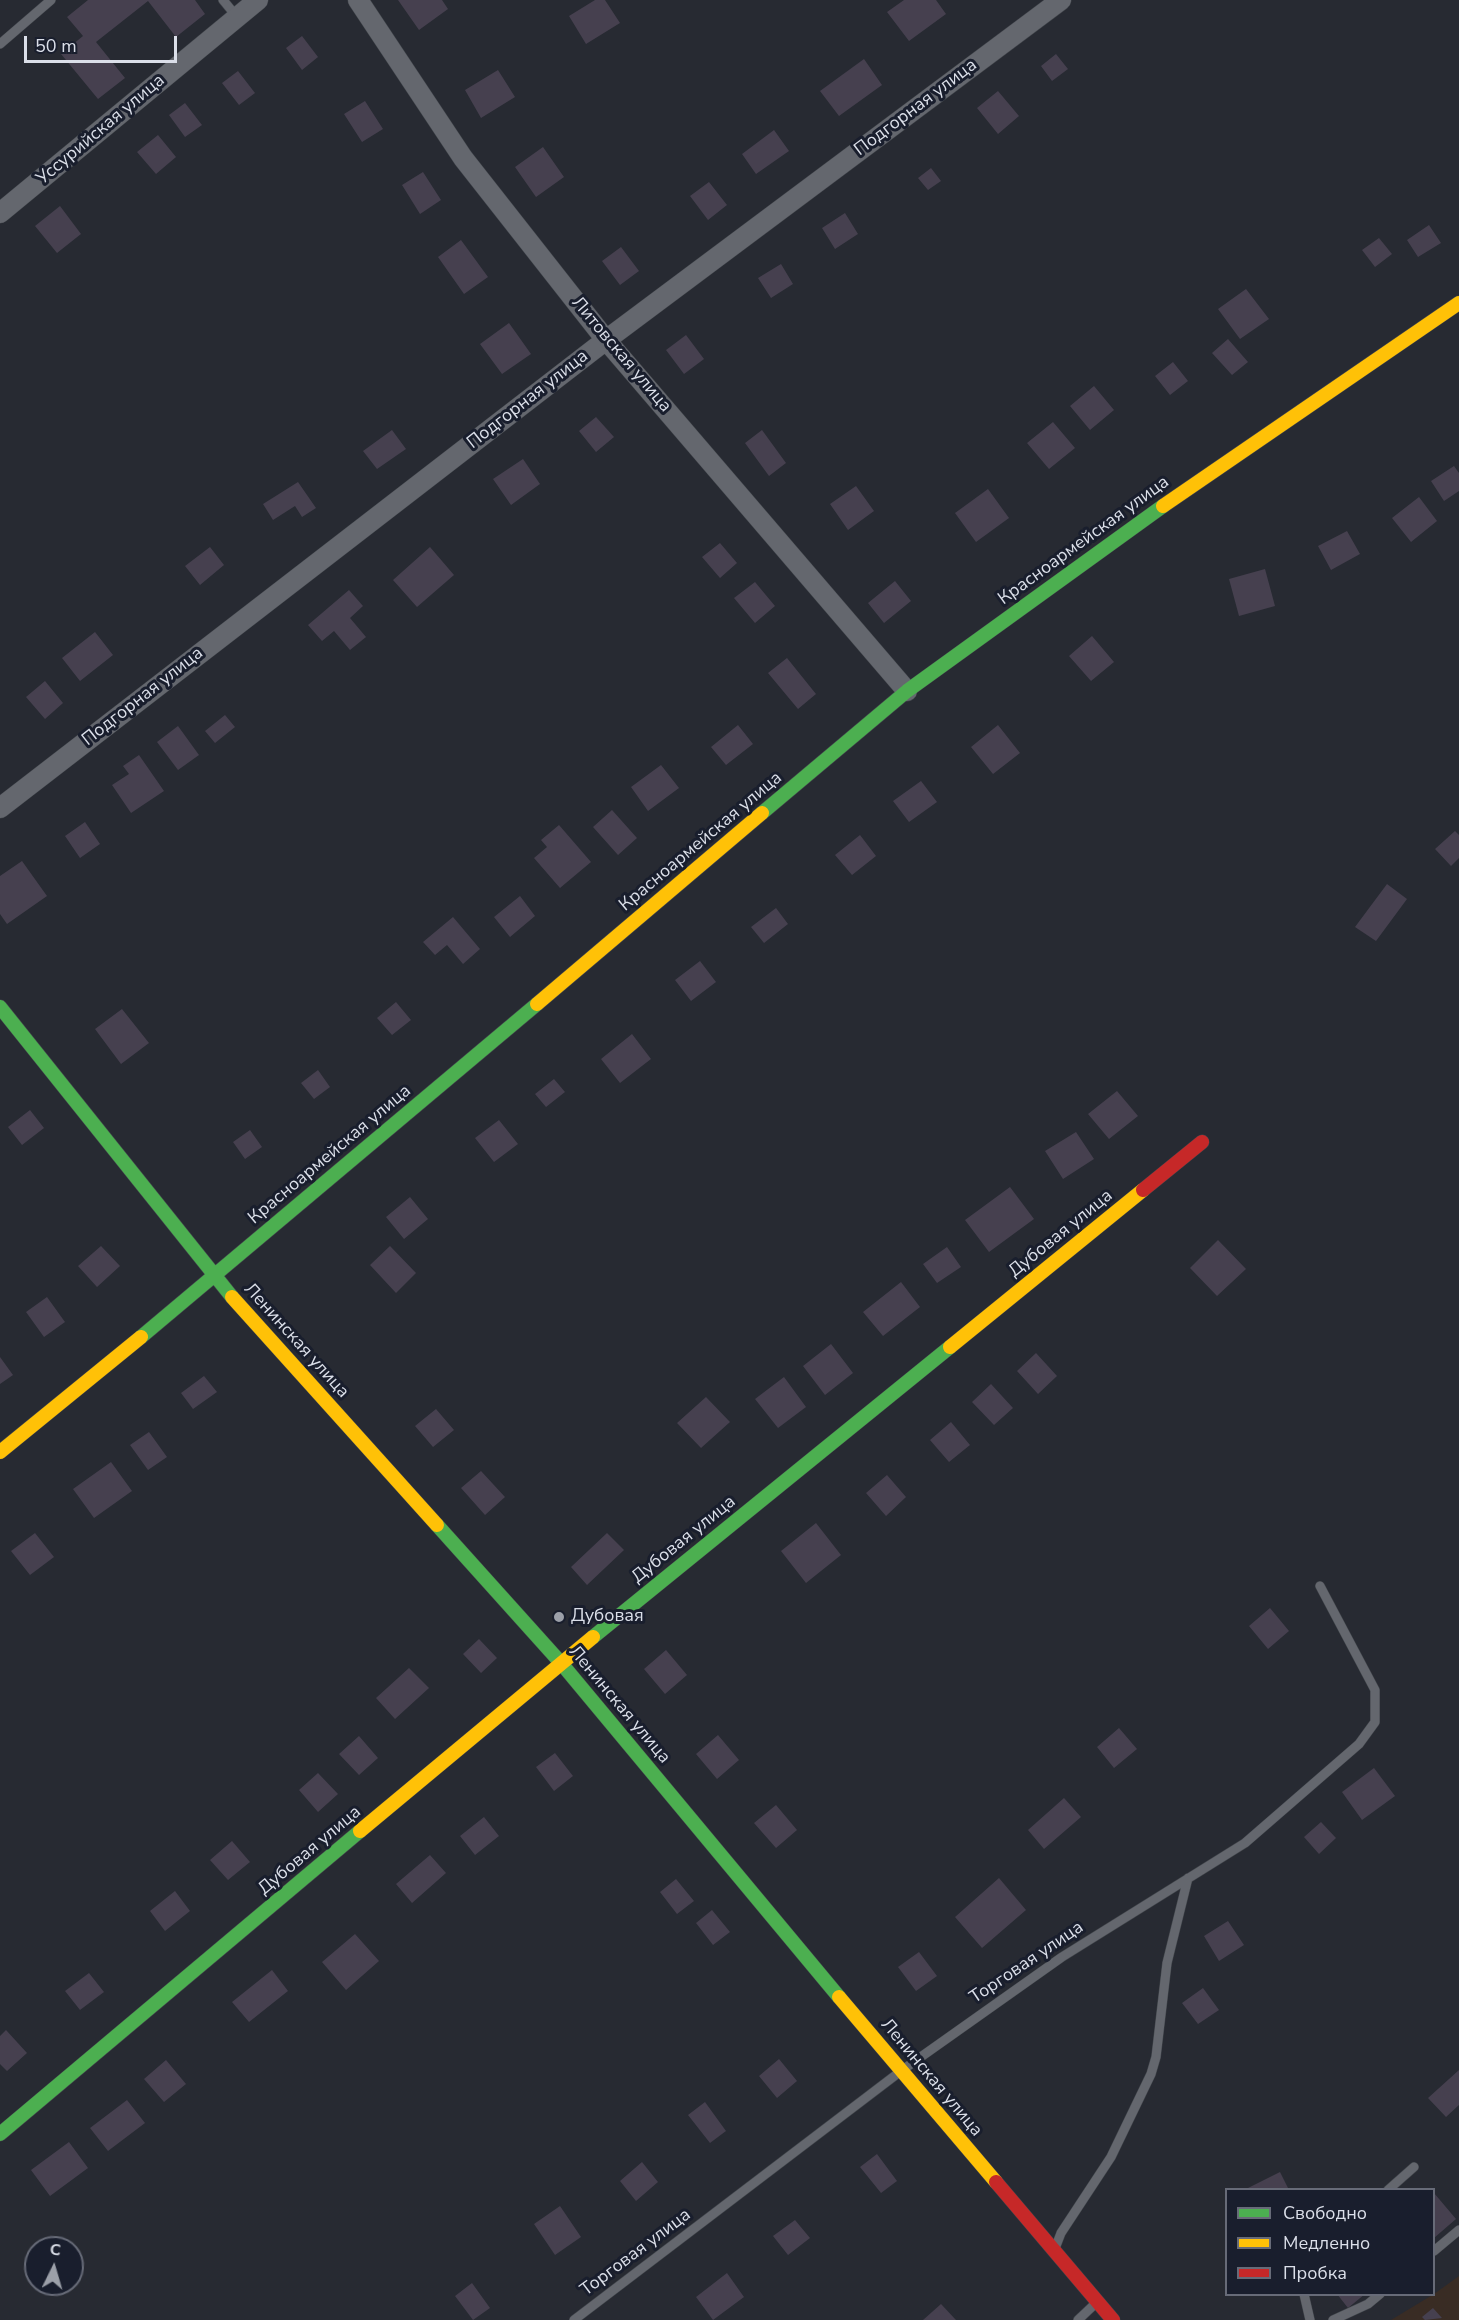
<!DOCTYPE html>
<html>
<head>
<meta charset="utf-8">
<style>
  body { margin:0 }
  #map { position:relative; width:1459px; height:2320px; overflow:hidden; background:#272a32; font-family:"Nunito Sans",sans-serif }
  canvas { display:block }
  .legend { position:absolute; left:1225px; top:2188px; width:210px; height:108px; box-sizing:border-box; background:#191e2d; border:2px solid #676b78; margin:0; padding:8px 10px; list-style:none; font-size:18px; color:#dbdfe9 }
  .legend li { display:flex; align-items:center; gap:12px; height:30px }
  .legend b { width:30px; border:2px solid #676b78 }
  .north { position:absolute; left:24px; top:2236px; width:60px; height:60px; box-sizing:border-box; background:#191e2d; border:2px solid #676b78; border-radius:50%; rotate:5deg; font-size:16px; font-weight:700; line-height:24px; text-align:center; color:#dbdfe9 }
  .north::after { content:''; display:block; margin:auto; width:21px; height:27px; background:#9ca0a9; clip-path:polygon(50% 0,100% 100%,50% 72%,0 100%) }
  .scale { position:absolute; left:24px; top:36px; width:153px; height:27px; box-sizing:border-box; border:3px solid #dbdfe9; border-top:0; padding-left:8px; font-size:18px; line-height:21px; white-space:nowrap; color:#dbdfe9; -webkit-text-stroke:4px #191e2d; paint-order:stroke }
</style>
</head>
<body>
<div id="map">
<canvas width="1459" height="2320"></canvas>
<ul class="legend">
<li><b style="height:8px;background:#4caf50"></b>Свободно</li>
<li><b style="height:8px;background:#ffc107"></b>Медленно</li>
<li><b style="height:8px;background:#c62828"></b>Пробка</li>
</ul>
<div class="north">С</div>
<div class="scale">50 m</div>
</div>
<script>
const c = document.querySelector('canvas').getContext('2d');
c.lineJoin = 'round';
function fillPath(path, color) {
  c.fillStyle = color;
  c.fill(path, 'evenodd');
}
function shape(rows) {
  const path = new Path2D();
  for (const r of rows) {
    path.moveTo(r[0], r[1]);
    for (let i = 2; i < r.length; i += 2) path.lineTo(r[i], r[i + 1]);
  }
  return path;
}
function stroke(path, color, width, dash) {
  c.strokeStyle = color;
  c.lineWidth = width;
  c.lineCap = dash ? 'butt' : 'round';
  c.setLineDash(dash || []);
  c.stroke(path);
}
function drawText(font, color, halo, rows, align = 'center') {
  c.font = font + ' "Nunito Sans",sans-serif';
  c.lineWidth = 6;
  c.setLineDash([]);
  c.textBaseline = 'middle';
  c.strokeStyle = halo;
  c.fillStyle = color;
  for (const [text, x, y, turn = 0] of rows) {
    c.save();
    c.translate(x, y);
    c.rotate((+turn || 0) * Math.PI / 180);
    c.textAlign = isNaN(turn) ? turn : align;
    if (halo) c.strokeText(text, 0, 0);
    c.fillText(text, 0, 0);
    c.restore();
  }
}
fillPath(shape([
  [1459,2276,1459,2320,1391,2320,1434,2294]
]), '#392c24');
fillPath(shape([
  [88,0,195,0,205,14,176,37,148,1,96,42,125,78,98,99,61,54,83,36,67,17],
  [398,0,442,0,448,9,419,30],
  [595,0,605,0,620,23,586,44,569,16],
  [904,0,936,0,946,14,909,41,887,12],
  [302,36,318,57,302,70,286,48],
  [1056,54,1068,69,1052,81,1041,66],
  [864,59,882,85,839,116,820,91],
  [498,70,515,97,481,118,465,90],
  [238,71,255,93,239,105,222,83],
  [998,91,1019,116,998,134,977,108],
  [365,101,383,129,362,142,344,114],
  [185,103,202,125,185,137,169,115],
  [774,130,789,151,756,174,742,154],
  [158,135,176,157,156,174,137,152],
  [543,147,564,177,536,197,515,167],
  [931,168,941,181,928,190,918,178],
  [423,172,441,200,420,214,402,185],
  [709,182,727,205,708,220,690,196],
  [60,206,81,234,57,253,35,226],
  [845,213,858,234,835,249,822,228],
  [1429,225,1441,243,1418,257,1407,240],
  [1379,238,1392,254,1375,267,1362,250],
  [461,240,488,277,464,294,438,257],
  [621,247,639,271,620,285,602,261],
  [781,264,793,284,771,298,758,278],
  [1246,289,1269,319,1240,339,1218,309],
  [509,323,531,354,502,374,480,344],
  [686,335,704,359,684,374,666,350],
  [1228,339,1248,362,1232,375,1212,353],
  [1173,362,1188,381,1170,395,1155,376],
  [1094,386,1114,410,1090,430,1070,406],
  [596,417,614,437,596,452,579,431],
  [1053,422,1075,448,1049,469,1027,443],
  [392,430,406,449,377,469,363,451],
  [762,430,786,463,769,476,745,443],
  [523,459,540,484,511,505,493,479],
  [1454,466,1459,473,1459,491,1444,501,1431,481],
  [298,482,316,508,302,517,295,506,273,520,263,504],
  [856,486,874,511,848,530,830,504],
  [988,489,1009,518,976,542,955,513],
  [1419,497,1437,521,1411,542,1392,518],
  [1347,531,1360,554,1331,570,1318,546],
  [720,543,737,563,720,578,702,557],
  [210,547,224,565,200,585,185,566],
  [430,547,454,575,417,607,393,580],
  [1265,569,1275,606,1239,616,1229,579],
  [895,581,911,601,884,623,868,603],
  [755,582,775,606,755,623,734,598],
  [349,590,363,606,350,618,366,637,350,650,334,631,322,641,308,625],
  [95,632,113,655,80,681,62,658],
  [1092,636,1114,662,1091,681,1069,656],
  [787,658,816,694,798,709,768,673],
  [45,681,63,703,45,719,26,697],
  [225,715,235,727,215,743,205,731],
  [738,725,753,744,726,765,711,747],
  [998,725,1020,753,993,774,971,747],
  [178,726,199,755,178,770,157,742],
  [139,755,164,791,131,813,112,785,129,774,123,766],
  [661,765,679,788,648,811,631,787],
  [921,781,937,802,909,822,893,801],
  [612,810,637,838,618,855,593,827],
  [85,822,100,844,80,858,65,836],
  [559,825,591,862,560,888,534,858,547,847,541,840],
  [1455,831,1459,835,1459,858,1451,866,1435,849],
  [860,835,876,856,852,875,835,855],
  [22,861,47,896,7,924,0,914,0,876],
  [1387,884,1407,899,1376,941,1355,927],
  [520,896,535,916,510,937,494,917],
  [776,908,788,924,764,943,751,927],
  [453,917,480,949,463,964,447,945,435,955,423,942],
  [700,961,716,982,691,1001,675,980],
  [396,1002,411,1020,392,1035,377,1018],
  [122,1009,149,1043,121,1064,95,1029],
  [632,1034,651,1059,620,1083,601,1059],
  [318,1070,330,1087,314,1099,301,1083],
  [554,1079,565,1092,546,1107,535,1094],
  [1117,1091,1138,1116,1109,1139,1088,1114],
  [30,1110,44,1128,22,1145,8,1127],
  [499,1120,518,1144,494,1162,475,1138],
  [250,1130,262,1147,245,1159,233,1142],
  [1076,1132,1094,1159,1063,1179,1045,1151],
  [1010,1187,1034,1219,989,1252,965,1220],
  [410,1197,428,1219,404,1239,386,1217],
  [1218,1240,1246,1269,1217,1296,1190,1268],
  [101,1246,120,1266,97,1287,78,1266],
  [390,1246,416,1273,396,1293,370,1265],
  [947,1247,961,1267,937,1283,923,1264],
  [901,1282,920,1307,883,1336,863,1312],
  [47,1297,65,1322,44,1337,26,1312],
  [831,1344,853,1373,825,1395,803,1366],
  [1036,1353,1057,1376,1038,1394,1017,1371],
  [0,1357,13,1375,0,1384],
  [204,1376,217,1392,193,1409,181,1393],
  [784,1377,806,1407,778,1428,755,1399],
  [991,1384,1013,1408,994,1425,972,1402],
  [706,1397,730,1422,701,1448,677,1423],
  [436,1409,454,1430,433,1447,415,1426],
  [951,1422,970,1445,949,1462,930,1440],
  [149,1432,167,1457,148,1470,130,1445],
  [111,1462,132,1491,94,1518,73,1489],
  [481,1471,505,1497,485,1515,461,1488],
  [887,1475,906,1497,886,1516,866,1493],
  [816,1523,841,1555,806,1583,781,1551],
  [35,1533,54,1557,30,1575,11,1551],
  [607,1533,624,1550,587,1585,571,1567],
  [1270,1608,1289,1631,1268,1649,1249,1626],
  [479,1639,497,1658,481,1673,463,1654],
  [666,1650,687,1675,665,1694,644,1669],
  [409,1668,429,1688,395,1719,376,1698],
  [1119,1728,1137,1749,1114,1768,1097,1747],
  [718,1735,739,1760,717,1779,696,1754],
  [359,1736,378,1758,359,1775,339,1754],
  [555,1753,573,1776,554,1791,536,1767],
  [1374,1768,1395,1796,1362,1820,1342,1792],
  [318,1773,338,1794,318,1812,299,1790],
  [1064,1798,1081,1817,1044,1849,1028,1830],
  [776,1805,797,1830,776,1848,754,1823],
  [484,1817,499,1836,475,1855,460,1836],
  [1321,1822,1336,1838,1319,1854,1304,1837],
  [232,1841,250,1862,228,1880,210,1860],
  [430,1855,446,1873,412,1903,396,1884],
  [999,1878,1026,1910,982,1948,955,1917],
  [676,1879,694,1901,677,1914,660,1892],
  [175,1891,190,1911,165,1931,150,1911],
  [712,1910,730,1932,713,1945,696,1923],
  [1228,1921,1244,1945,1219,1961,1204,1936],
  [355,1934,379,1961,346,1990,322,1962],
  [919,1952,937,1976,916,1991,898,1967],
  [272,1970,288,1991,249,2022,232,2002],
  [89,1973,104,1992,80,2010,65,1991],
  [1203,1988,1219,2010,1198,2024,1182,2003],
  [6,2030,27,2053,7,2071,0,2064,0,2036],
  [779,2059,797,2081,777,2098,759,2076],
  [166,2060,186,2084,164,2102,144,2079],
  [1459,2070,1459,2105,1446,2117,1428,2098],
  [127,2100,145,2123,108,2151,90,2128],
  [705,2102,726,2131,710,2143,688,2115],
  [69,2142,88,2168,50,2196,31,2170],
  [877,2154,897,2181,881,2193,860,2167],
  [642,2162,658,2182,636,2201,620,2181],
  [1280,2172,1289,2190,1244,2190],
  [1434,2193,1456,2219,1434,2238],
  [560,2206,581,2237,555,2255,534,2224],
  [795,2220,810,2238,788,2255,773,2236],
  [727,2273,744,2297,713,2320,696,2297],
  [472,2283,490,2308,473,2320,455,2296],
  [1337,2294,1365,2294,1348,2308],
  [941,2304,956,2320,923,2320],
  [1433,2308,1442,2318,1425,2320,1422,2317]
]), '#46404f');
const lane = shape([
  [223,0,237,17],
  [0,44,51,0],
  [1388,2190,1414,2167],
  [1056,2246,1061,2233,1111,2157,1151,2074,1156,2057,1167,1963,1188,1878],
  [1434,2251,1459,2230],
  [1304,2294,1310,2320],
  [574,2320,901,2071,1062,1957,1245,1843,1359,1744,1375,1722,1375,1690,1320,1586],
  [1078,2320,1096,2303],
  [1333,2320,1368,2304,1380,2294]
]);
const street = shape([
  [358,0,463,158,606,340,907,691],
  [0,213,258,0],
  [0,808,606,340,1061,0]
]);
const fast = shape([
  [762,813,907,691,1163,506],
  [0,1007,232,1297],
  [141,1337,537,1004],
  [437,1525,561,1663,839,1997],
  [593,1637,950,1347],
  [0,2134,360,1831]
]);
const slow = shape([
  [1163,506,1459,303],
  [537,1004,762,813],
  [232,1297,437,1525],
  [950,1347,1143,1190],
  [0,1452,141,1337],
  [360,1831,593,1637],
  [839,1997,996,2182]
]);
const jam = shape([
  [1143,1190,1202,1142],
  [996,2182,1113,2320]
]);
stroke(lane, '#41454b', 10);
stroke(street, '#41454b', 21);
stroke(fast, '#41454b', 15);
stroke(slow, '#41454b', 15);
stroke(jam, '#41454b', 15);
stroke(lane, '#64676e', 9);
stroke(street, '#64676e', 20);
stroke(fast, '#4caf50', 14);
stroke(slow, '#ffc107', 14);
stroke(jam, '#c62828', 14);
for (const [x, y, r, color] of [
  [559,1617,6,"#9ca0a9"]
]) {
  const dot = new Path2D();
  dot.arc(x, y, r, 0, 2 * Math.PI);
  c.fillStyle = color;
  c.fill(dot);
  stroke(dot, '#191e2d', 2);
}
drawText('18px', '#dbdfe9', '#191e2d', [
  ["Подгорная улица",916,108,-37],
  ["Уссурийская улица",101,130,-40],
  ["Литовская улица",621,355,50],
  ["Подгорная улица",528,400,-38],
  ["Красноармейская улица",1084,541,-36],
  ["Подгорная улица",143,697,-38],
  ["Красноармейская улица",701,842,-40],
  ["Красноармейская улица",330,1155,-40],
  ["Дубовая улица",1061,1234,-39],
  ["Ленинская улица",296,1341,48],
  ["Дубовая улица",684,1540,-39],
  ["Ленинская улица",619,1705,50],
  ["Дубовая улица",310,1851,-40],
  ["Торговая улица",1027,1963,-34],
  ["Ленинская улица",931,2078,50],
  ["Торговая улица",636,2253,-37]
]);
drawText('18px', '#dbdfe9', '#191e2d', [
  ["Дубовая",571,1617]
], 'left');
</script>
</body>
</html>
